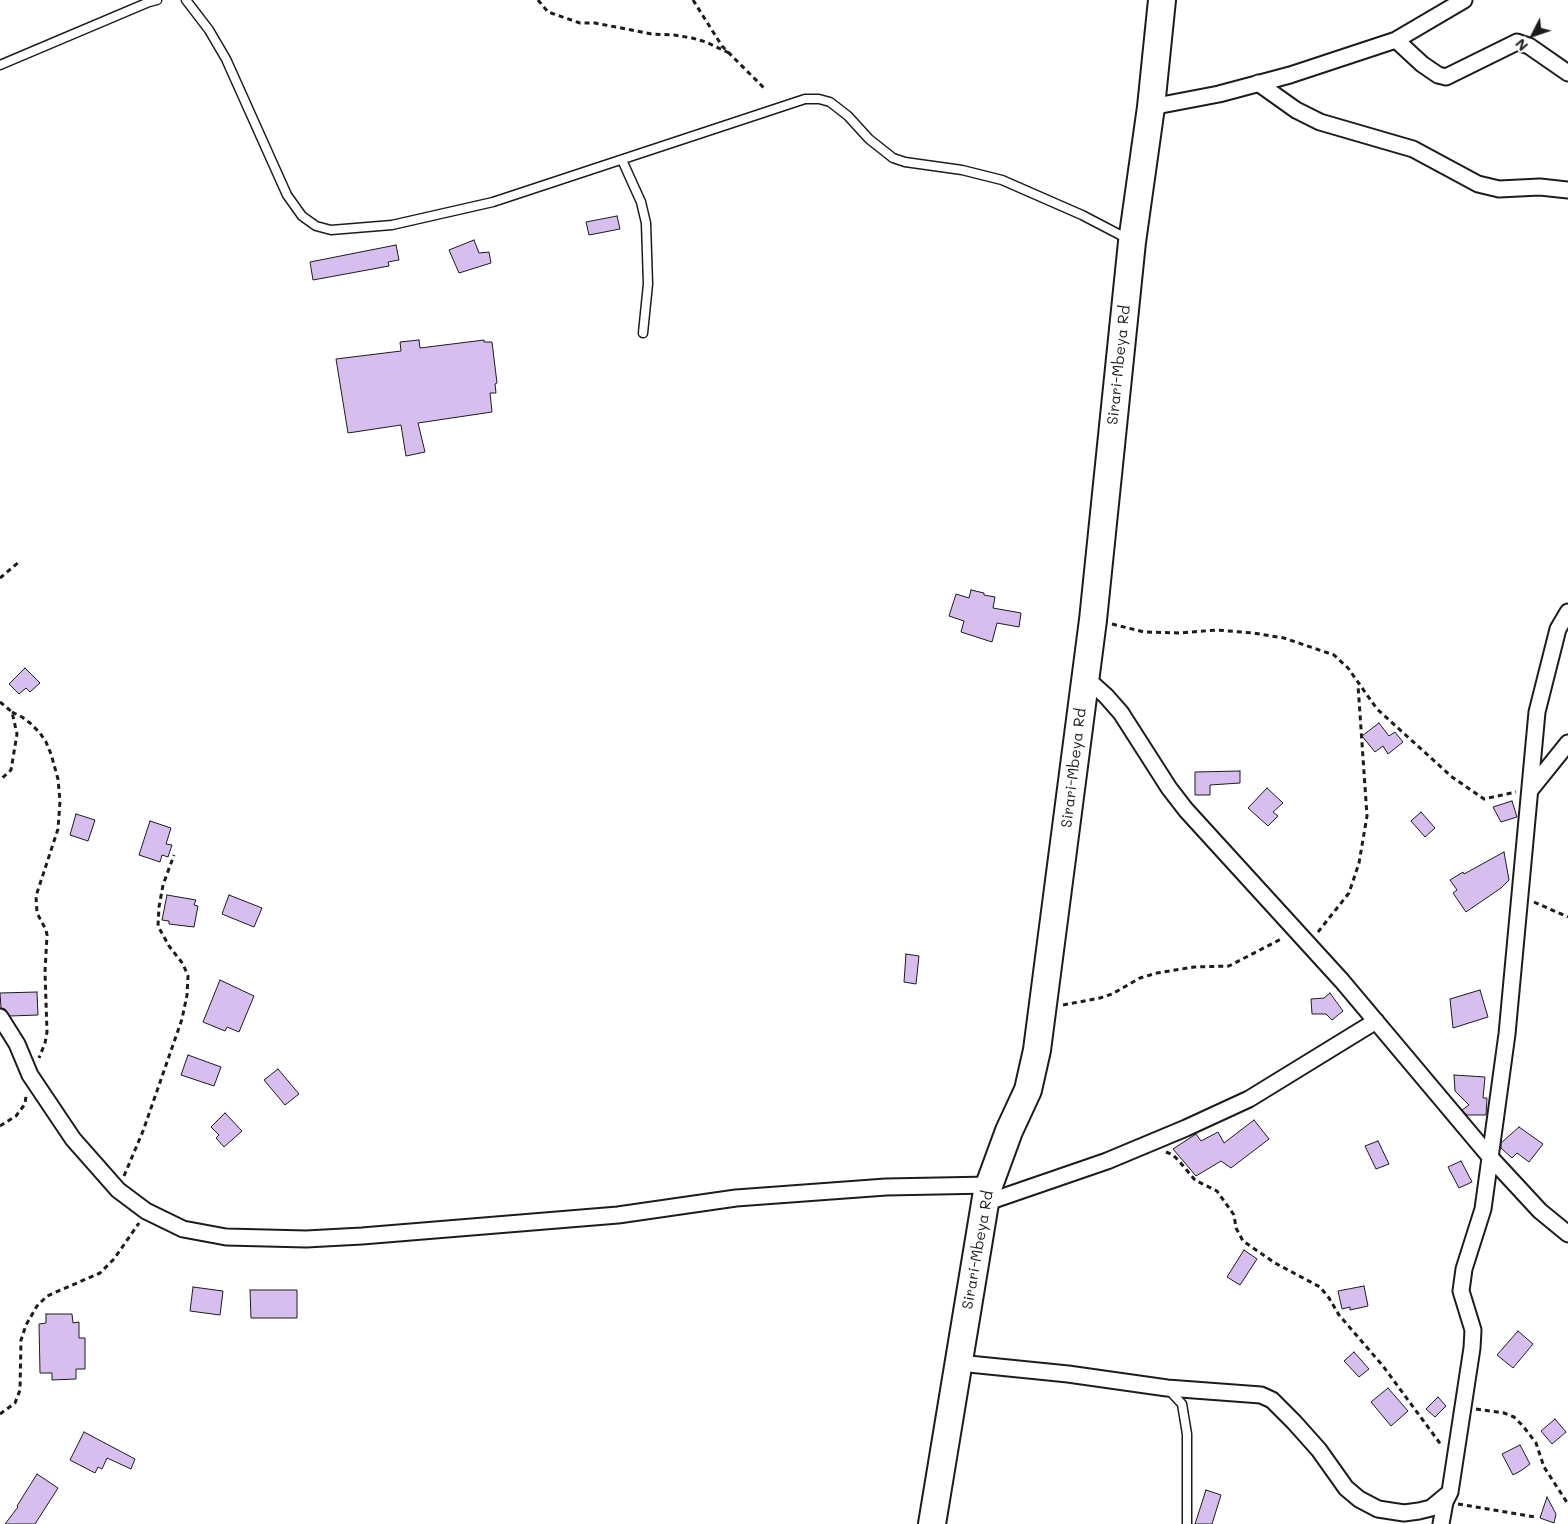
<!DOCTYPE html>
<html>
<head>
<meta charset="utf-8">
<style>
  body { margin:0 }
  #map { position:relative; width:1568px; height:1524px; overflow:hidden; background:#fff; font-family:Mali,sans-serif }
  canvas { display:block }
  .north { position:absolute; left:1508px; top:10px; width:50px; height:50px; -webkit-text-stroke:4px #fff; paint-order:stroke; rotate:229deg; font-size:14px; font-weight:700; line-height:20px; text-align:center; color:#1c1c1c }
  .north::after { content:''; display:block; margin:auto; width:18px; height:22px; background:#1c1c1c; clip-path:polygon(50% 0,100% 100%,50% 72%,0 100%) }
</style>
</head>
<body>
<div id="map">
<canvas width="1568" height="1524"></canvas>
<div class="north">N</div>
</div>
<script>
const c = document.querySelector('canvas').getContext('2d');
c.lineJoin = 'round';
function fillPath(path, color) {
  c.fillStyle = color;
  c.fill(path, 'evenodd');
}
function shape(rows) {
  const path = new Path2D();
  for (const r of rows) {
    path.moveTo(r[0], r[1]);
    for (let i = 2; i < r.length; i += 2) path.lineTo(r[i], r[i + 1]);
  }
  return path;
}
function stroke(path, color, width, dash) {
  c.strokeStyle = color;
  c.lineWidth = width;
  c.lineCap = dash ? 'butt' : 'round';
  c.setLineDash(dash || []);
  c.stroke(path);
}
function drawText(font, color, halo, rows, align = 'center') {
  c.font = font + ' Mali,sans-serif';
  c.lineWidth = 4.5;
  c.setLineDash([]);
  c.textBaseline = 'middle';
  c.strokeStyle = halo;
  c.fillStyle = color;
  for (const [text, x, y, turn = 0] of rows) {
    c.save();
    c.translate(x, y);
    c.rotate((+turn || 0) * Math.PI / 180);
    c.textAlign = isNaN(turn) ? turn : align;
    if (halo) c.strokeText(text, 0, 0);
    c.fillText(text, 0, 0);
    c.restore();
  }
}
const building = shape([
  [617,216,620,229,589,235,586,222,617,216],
  [474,240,479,253,489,252,491,263,459,273,449,250,474,240],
  [396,245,399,260,388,262,389,266,313,280,310,262,396,245],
  [419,340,420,348,484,340,484,342,492,342,497,383,495,384,496,393,490,393,492,412,418,423,425,452,406,456,401,425,348,433,336,359,401,351,400,342,419,340],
  [971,590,984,593,984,595,995,597,993,608,1021,613,1019,627,997,623,992,642,961,632,964,621,949,616,956,594,969,598,971,590],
  [25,668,40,683,30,692,26,688,19,694,9,684,25,668],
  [1379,723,1389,736,1395,732,1403,742,1388,754,1383,746,1375,752,1362,736,1379,723],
  [1240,771,1240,783,1210,785,1210,795,1195,795,1195,772,1240,771],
  [1267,788,1283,803,1273,812,1278,816,1268,826,1248,808,1267,788],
  [1512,801,1517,817,1501,822,1493,807,1512,801],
  [1421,812,1435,828,1425,837,1411,821,1421,812],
  [76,814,95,820,88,841,70,835,76,814],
  [150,821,171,828,166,844,172,845,168,857,162,855,160,862,139,855,150,821],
  [1504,852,1509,880,1501,888,1466,912,1453,893,1457,890,1450,880,1463,872,1464,874,1504,852],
  [167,895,196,900,194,905,198,906,194,927,169,924,169,921,162,920,167,895],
  [229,895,262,908,254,927,222,914,229,895],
  [906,954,919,956,916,984,904,982,906,954],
  [220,980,254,996,239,1032,227,1027,225,1031,203,1022,220,980],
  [1480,990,1488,1017,1453,1028,1450,999,1480,990],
  [37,992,38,1015,10,1016,5,1009,1,1008,0,993,37,992],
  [1330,993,1343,1011,1332,1020,1326,1014,1312,1014,1311,999,1324,998,1330,993],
  [188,1055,221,1067,214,1086,181,1075,188,1055],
  [278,1069,299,1094,285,1105,264,1080,278,1069],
  [1454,1075,1485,1077,1483,1098,1487,1098,1486,1115,1467,1115,1462,1110,1469,1105,1455,1091,1454,1075],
  [225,1113,242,1131,224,1147,216,1138,219,1135,211,1127,225,1113],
  [1254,1120,1269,1139,1231,1168,1221,1161,1196,1176,1173,1149,1196,1134,1201,1141,1218,1132,1224,1143,1254,1120],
  [1519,1127,1543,1144,1529,1162,1517,1153,1512,1158,1501,1148,1501,1143,1519,1127],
  [1378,1141,1389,1164,1376,1169,1365,1146,1378,1141],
  [1461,1161,1472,1182,1459,1188,1448,1167,1461,1161],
  [1244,1250,1257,1259,1240,1285,1227,1277,1244,1250],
  [1364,1286,1368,1306,1350,1310,1350,1307,1342,1309,1338,1291,1364,1286],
  [193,1287,223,1291,220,1315,190,1311,193,1287],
  [250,1290,297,1290,297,1318,251,1318,250,1290],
  [46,1314,72,1314,73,1323,79,1322,79,1338,85,1338,85,1369,76,1369,76,1379,52,1380,52,1373,40,1373,39,1324,46,1323,46,1314],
  [1518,1331,1533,1344,1513,1368,1497,1355,1518,1331],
  [1354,1352,1369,1369,1359,1377,1344,1361,1354,1352],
  [1388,1388,1408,1411,1391,1426,1371,1402,1388,1388],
  [1438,1397,1446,1406,1435,1417,1426,1409,1438,1397],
  [1555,1419,1566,1432,1552,1444,1541,1431,1555,1419],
  [84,1432,135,1459,131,1469,107,1458,102,1469,98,1467,95,1473,70,1460,84,1432],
  [1520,1445,1530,1464,1522,1470,1513,1475,1502,1454,1520,1445],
  [37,1474,58,1488,35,1524,5,1524,18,1507,17,1506,37,1474],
  [1206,1490,1221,1495,1212,1524,1195,1524,1206,1490],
  [1547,1497,1556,1514,1554,1523,1540,1518,1547,1497]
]);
fillPath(building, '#d6bfef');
stroke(building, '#1c1c1c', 1);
const service = shape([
  [186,0,209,30,226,59,287,195,302,216,316,226,331,230,392,225,493,202,805,99,819,99,830,102,848,116,869,139,893,158,905,162,962,170,1002,180,1082,215,1128,239],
  [0,65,149,2,157,0],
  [622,160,641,202,646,223,648,284,643,333],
  [1170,1391,1182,1404,1187,1434,1187,1524]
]);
const minor = shape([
  [1396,40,1422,64,1438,75,1446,77,1517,42,1529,46,1568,73],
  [1258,83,1296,110,1320,122,1413,149,1478,184,1499,189,1540,187,1568,190],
  [1151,107,1219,94,1290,75,1396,40,1464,0],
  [1086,678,1106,696,1121,713,1169,788,1186,810,1342,981,1490,1157,1540,1211,1568,1234],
  [1531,789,1568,743],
  [0,1017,17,1044,30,1075,73,1139,118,1190,146,1211,183,1229,226,1237,306,1239,362,1236,618,1215,736,1198,886,1187,990,1185],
  [985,1203,1107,1161,1186,1128,1249,1099,1376,1021],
  [959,1363,1068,1374,1167,1388,1261,1395,1272,1400,1294,1422,1319,1450,1346,1488,1359,1499,1378,1509,1404,1513,1419,1511,1431,1508,1449,1493],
  [1441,1524,1445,1502,1450,1492,1472,1348,1473,1330,1461,1291,1464,1269,1483,1209,1507,1034,1537,712,1558,629,1568,612]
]);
const trunk = shape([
  [932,1524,987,1191,1009,1131,1028,1090,1037,1050,1093,620,1132,242,1151,107,1162,0]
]);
stroke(service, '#1c1c1c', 11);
stroke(minor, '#1c1c1c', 19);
stroke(trunk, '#1c1c1c', 30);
stroke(shape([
  [538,0,548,12,580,23,595,23,652,34,674,35,692,38,706,42,729,53],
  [693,0,722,46,765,89],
  [0,578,19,562],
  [1112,624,1144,632,1179,633,1217,630,1253,633,1284,638,1334,655,1348,668,1377,709,1452,777,1484,799,1516,792],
  [0,702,12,712,17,734,11,770,0,780],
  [12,712,22,717,30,723,40,733,46,742,51,754,58,779,60,801,58,829,36,896,37,913,46,930,47,935,45,972,47,1032,45,1043,39,1058],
  [1534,902,1568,917],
  [1318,932,1349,893,1359,863,1367,816,1358,685],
  [1063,1005,1100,998,1112,994,1140,978,1157,973,1194,967,1229,966,1283,938],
  [0,1126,16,1116,25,1104,26,1096],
  [1166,1152,1173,1155,1179,1161,1195,1180,1217,1191,1234,1215,1236,1228,1243,1241,1275,1263,1320,1287,1329,1298,1339,1315,1383,1366,1442,1446],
  [124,1176,143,1131,182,1019,187,995,188,976,183,964,169,946,158,926,159,907,163,885,174,855],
  [1476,1409,1504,1413,1514,1417,1523,1426,1536,1443,1544,1467,1568,1504],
  [0,1414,15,1403,20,1390,21,1340,26,1325,37,1306,47,1296,100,1273,114,1259,139,1223],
  [1458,1504,1535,1517]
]), '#1c1c1c', 3, [5, 4]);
stroke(service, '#fff', 8);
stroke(minor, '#fff', 15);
stroke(trunk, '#fff', 26);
drawText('15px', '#1c1c1c', '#fff', [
  ["Sirari-Mbeya Rd",1119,365,-84],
  ["Sirari-Mbeya Rd",1074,768,-83],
  ["Sirari-Mbeya Rd",978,1250,-80]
]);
</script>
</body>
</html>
